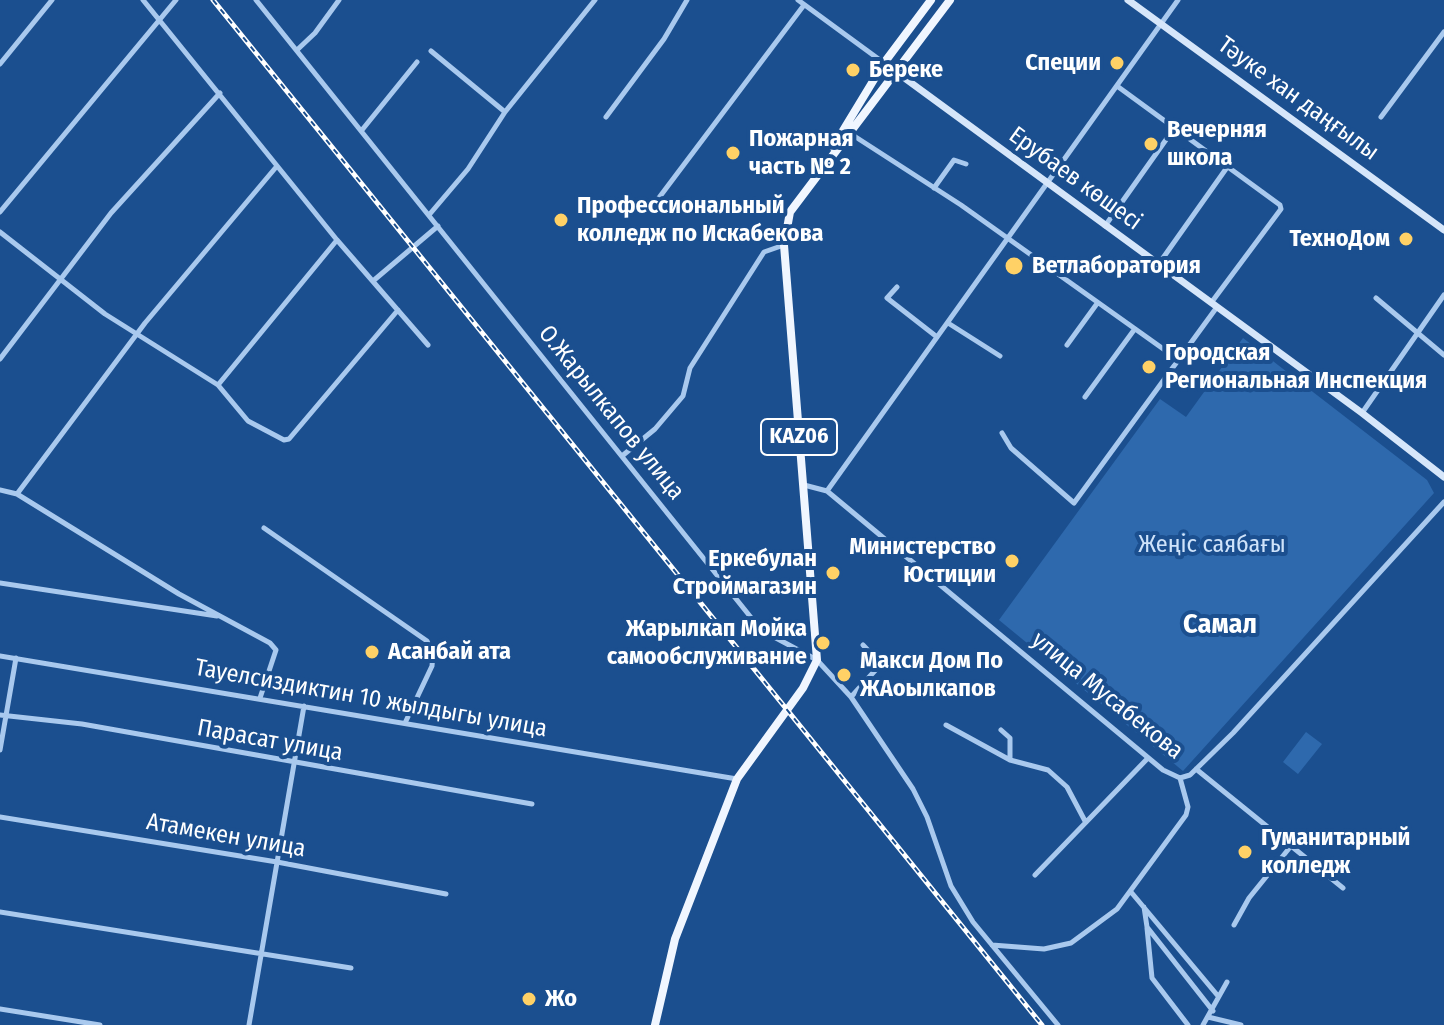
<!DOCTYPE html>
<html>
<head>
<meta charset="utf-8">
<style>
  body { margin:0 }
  canvas { display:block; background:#1b4f8f }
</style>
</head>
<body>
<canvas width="1444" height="1025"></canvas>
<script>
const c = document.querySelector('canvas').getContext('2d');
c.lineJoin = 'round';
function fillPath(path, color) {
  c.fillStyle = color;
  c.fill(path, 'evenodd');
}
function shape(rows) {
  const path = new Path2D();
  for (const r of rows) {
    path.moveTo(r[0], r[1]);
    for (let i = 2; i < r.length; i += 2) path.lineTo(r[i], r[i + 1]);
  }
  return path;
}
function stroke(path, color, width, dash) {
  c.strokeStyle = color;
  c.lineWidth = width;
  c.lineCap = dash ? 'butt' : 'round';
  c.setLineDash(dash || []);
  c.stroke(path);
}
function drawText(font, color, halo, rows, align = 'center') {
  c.font = font + ' "Fira Sans Condensed",sans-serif';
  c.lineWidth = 8;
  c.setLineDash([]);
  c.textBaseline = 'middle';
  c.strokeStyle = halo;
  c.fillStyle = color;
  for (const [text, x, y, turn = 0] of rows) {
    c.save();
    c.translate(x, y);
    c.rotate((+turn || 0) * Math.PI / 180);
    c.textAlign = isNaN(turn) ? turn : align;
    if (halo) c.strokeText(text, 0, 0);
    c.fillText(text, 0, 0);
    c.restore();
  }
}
fillPath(shape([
  [1243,338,1427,480,1434,493,1183,771,999,620,1160,399,1186,417],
  [1306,732,1322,744,1298,774,1283,762]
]), '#2e69ad');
stroke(shape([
  [143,0,337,240,428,345],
  [256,0,761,630,817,660,851,697,913,789,927,817,951,886,973,922,1058,1025],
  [798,0,884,63],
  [297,50,315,33,339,0],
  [431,51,505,112],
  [0,64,52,0],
  [1117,86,1280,205,1281,209,1211,303],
  [606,117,664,39,687,0],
  [1381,117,1444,32],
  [362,130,417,62],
  [851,134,961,205,1176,358],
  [934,188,954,160,966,164],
  [652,207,804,5],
  [0,212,176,0],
  [429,215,468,169,505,112,595,0],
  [1105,226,1175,127],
  [0,232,105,314,218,385,248,421,284,440,289,439,398,310],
  [1158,265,1228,166],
  [373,281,438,226],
  [897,287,887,298,937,337],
  [1376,298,1444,355],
  [948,323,1000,356],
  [1067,345,1096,305],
  [0,359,111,213,220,93],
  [218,385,337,240],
  [1085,397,1134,330],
  [1362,413,1444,295],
  [1002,433,1011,448,1074,503,1217,307],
  [622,456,655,429,683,396,690,368,764,252,784,245],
  [804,485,827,491,1178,0],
  [0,490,17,494,179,594,270,643,276,650,260,698],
  [827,491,1163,770,1180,778,1190,775,1233,733,1444,502],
  [17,494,145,323,277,166],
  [264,528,427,641,433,654,432,666,405,723],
  [0,583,217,616],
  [0,656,737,779],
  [851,697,881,664,863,645],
  [0,715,82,724,532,804],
  [946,725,1010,760,1048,770,1067,787,1085,821],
  [1001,730,1010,738,1010,760],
  [0,750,16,658],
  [1196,769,1343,888],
  [0,817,277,862,446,894],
  [1035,875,1148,758],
  [1131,892,1218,996],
  [1144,907,1147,927,1213,1011],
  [0,912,351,968],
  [1234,925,1249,898,1291,846],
  [1147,928,1152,978,1188,1025],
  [992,945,1044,949,1071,943,1117,909,1186,815,1188,807,1180,778],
  [0,1009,100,1025],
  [1208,1017,1241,1025],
  [249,1025,304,706],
  [1203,1025,1227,982]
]), '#a9c9ee', 5);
stroke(shape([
  [1128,0,1444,230],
  [884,63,1362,413,1444,477]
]), '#d6e6fa', 7);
stroke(shape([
  [833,147,884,63,931,0],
  [655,1025,675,939,737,779,803,688,817,660,784,245,790,212,950,0]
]), '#f0f6ff', 8);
const rail = shape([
  [213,0,1042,1025]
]);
stroke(rail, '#fff', 5);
stroke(rail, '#1b4f8f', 2, [6]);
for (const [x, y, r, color] of [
  [1117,63,8,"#ffd166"],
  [853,70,8,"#ffd166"],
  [1151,144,8,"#ffd166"],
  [733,153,8,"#ffd166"],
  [561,220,8,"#ffd166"],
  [1406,239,8,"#ffd166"],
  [1014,266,10,"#ffd166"],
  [1149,367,8,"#ffd166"],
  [1012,561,8,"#ffd166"],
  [833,573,8,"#ffd166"],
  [823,643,8,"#ffd166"],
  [372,652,8,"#ffd166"],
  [844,675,8,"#ffd166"],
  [1245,852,8,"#ffd166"],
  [529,999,8,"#ffd166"]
]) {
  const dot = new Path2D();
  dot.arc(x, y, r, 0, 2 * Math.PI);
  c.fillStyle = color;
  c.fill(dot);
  stroke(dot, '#1b4f8f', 3);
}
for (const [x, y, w] of [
  [799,437,76]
]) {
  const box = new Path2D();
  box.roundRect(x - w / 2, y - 18, w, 36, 6);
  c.fillStyle = '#1b4f8f';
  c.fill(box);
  stroke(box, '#fff', 2);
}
drawText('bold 22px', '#fff', null, [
  ["KАZ06",799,437]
]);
drawText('bold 24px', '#fff', '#1b4f8f', [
  ["Специи",1101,63,"right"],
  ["Береке",869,70],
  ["Вечерняя",1167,130],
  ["школа",1167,158],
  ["Пожарная",749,139],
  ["часть № 2",749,167],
  ["Профессиональный",577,206],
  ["колледж по Искабекова",577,234],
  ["ТехноДом",1390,239,"right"],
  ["Ветлаборатория",1032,266],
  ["Городская",1165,353],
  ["Региональная Инспекция",1165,381],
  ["Министерство",996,547,"right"],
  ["Юстиции",996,575,"right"],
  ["Еркебулан",817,559,"right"],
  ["Строймагазин",817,587,"right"],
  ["Жарылкап Мойка",807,629,"right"],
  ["самообслуживание",807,657,"right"],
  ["Асанбай ата",388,652],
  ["Макси Дом По",860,661],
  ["ЖАоылкапов",860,689],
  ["Гуманитарный",1261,838],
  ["колледж",1261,866],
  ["Жо",545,999]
], 'left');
drawText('24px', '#fff', '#1b4f8f', [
  ["Тәуке хан даңғылы",1298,99,36],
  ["Ерубаев көшесі",1075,179,36],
  ["О.Жарылкапов улица",611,413,51],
  ["улица Мусабекова",1107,696,39],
  ["Тауелсиздиктин 10 жылдыгы улица",371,699,10],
  ["Парасат улица",270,741,10],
  ["Атамекен улица",226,836,10]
]);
drawText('24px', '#cfe3fa', '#1b4f8f', [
  ["Жеңіс саябағы",1212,545]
]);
drawText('bold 28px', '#fff', '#1b4f8f', [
  ["Самал",1220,625]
]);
</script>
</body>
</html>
